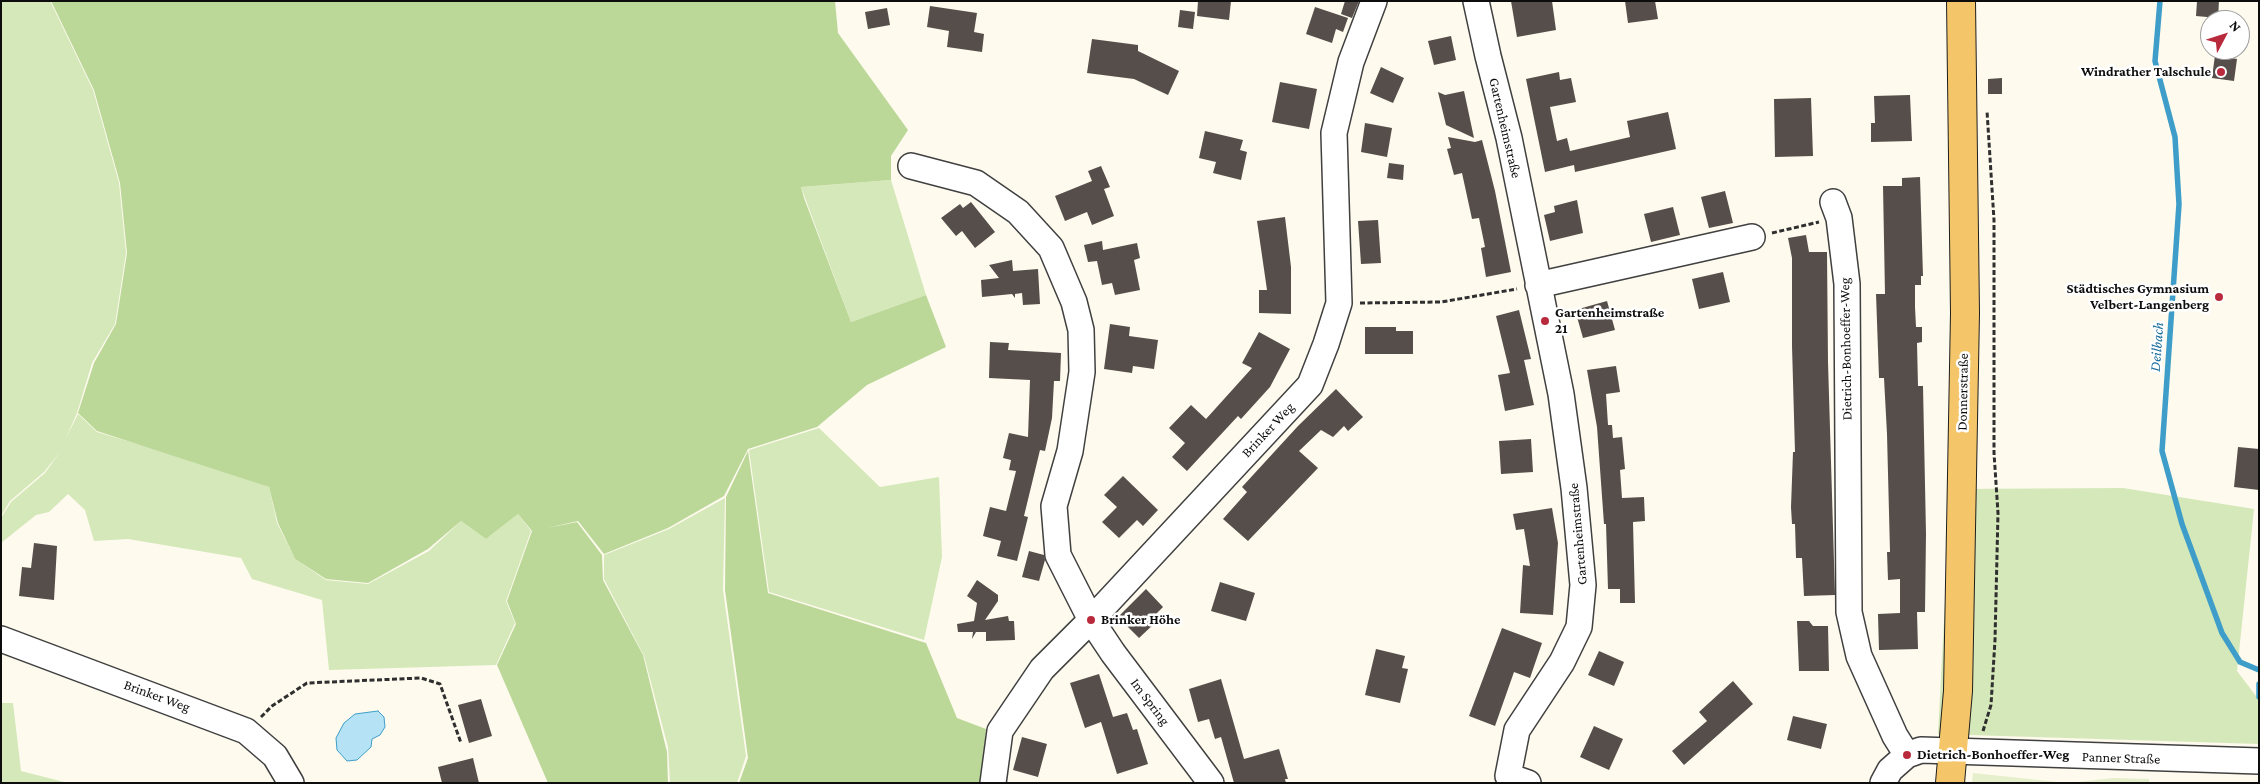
<!DOCTYPE html>
<html>
<head>
<meta charset="utf-8">
<style>
  body { margin:0 }
  #map { position:relative; width:2260px; height:784px; overflow:hidden; background:#fefaee; font-family:"Crimson Pro",serif }
  canvas { display:block }
  .frame { position:absolute; inset:0; border:2px solid #0d0d0d; pointer-events:none }
  .north { position:absolute; left:2200px; top:10px; width:50px; height:50px; box-sizing:border-box; background:#fff; border:1px solid #9e9e9e; border-radius:50%; rotate:50deg; font-size:14px; font-weight:700; line-height:20px; text-align:center; color:#0d0d0d }
  .north::after { content:''; display:block; margin:auto; width:18px; height:22px; background:#b92a3d; clip-path:polygon(50% 0,100% 100%,50% 72%,0 100%) }
</style>
</head>
<body>
<div id="map">
<canvas width="2260" height="784"></canvas>
<div class="frame"></div>
<div class="north">N</div>
</div>
<script>
const c = document.querySelector('canvas').getContext('2d');
c.lineJoin = 'round';
function fillPath(path, color) {
  c.fillStyle = color;
  c.fill(path, 'evenodd');
}
function shape(rows) {
  const path = new Path2D();
  for (const r of rows) {
    path.moveTo(r[0], r[1]);
    for (let i = 2; i < r.length; i += 2) path.lineTo(r[i], r[i + 1]);
  }
  return path;
}
function stroke(path, color, width, dash) {
  c.strokeStyle = color;
  c.lineWidth = width;
  c.lineCap = dash ? 'butt' : 'round';
  c.setLineDash(dash || []);
  c.stroke(path);
}
function drawText(font, color, halo, rows, align = 'center') {
  c.font = font + ' "Crimson Pro",serif';
  c.lineWidth = 5;
  c.setLineDash([]);
  c.textBaseline = 'middle';
  c.strokeStyle = halo;
  c.fillStyle = color;
  for (const [text, x, y, turn = 0] of rows) {
    c.save();
    c.translate(x, y);
    c.rotate((+turn || 0) * Math.PI / 180);
    c.textAlign = isNaN(turn) ? turn : align;
    if (halo) c.strokeText(text, 0, 0);
    c.fillText(text, 0, 0);
    c.restore();
  }
}
fillPath(shape([
  [1,1,50,1,93,90,119,183,126,253,115,324,92,363,77,413,65,440,78,414,97,432,175,455,269,487,277,523,295,559,326,580,368,584,429,551,461,521,486,539,518,514,531,531,506,601,515,623,496,665,329,670,322,600,252,579,241,558,128,539,94,541,85,510,68,494,49,512,36,515,1,543,1,518,11,502,45,473,60,452,44,472,10,501,1,516],
  [891,180,926,295,851,322,801,187],
  [819,428,880,487,939,477,942,557,924,640,769,592,749,450],
  [2123,488,2254,509,2237,671,2259,700,2259,744,1938,734,1951,489],
  [725,498,723,590,746,756,737,783,670,783,668,747,644,656,604,579,604,555,669,529],
  [1,703,13,703,21,771,68,783,1,783]
]), '#d5e8b9');
fillPath(shape([
  [51,1,835,1,838,33,908,130,891,156,891,180,801,187,804,198,851,322,926,295,946,347,867,385,817,427,748,449,724,496,668,528,604,554,578,521,547,528,577,522,602,555,603,580,643,655,667,752,668,783,548,783,497,665,516,624,507,601,532,531,518,514,486,539,461,521,428,549,368,583,326,579,295,559,278,523,269,487,97,431,78,413,94,363,116,324,127,253,120,183,94,90],
  [748,451,768,593,926,643,957,718,986,729,981,783,739,783,748,758,725,590,726,497]
]), '#bbd899');
fillPath(shape([
  [1973,773,2067,783,1972,783],
  [2113,778,2149,779,2149,783,2069,783]
]), '#e6efcb');
const water = shape([
  [378,711,384,717,385,727,380,735,372,739,371,747,357,760,347,761,337,750,336,738,344,723,355,714,378,711]
]);
fillPath(water, '#b5e2f4');
stroke(water, '#3e9ec9', 1);
stroke(shape([
  [2160,1,2155,61,2175,137,2179,204,2162,451,2182,524,2222,633,2240,662,2259,670],
  [2259,684,2259,697]
]), '#3e9ec9', 5.5);
fillPath(shape([
  [1198,1,1231,1,1229,20,1197,16],
  [1345,1,1359,1,1352,18,1341,14],
  [1511,1,1552,1,1556,30,1517,37],
  [1625,1,1655,1,1658,19,1628,23],
  [2197,1,2219,1,2218,18,2196,16],
  [930,6,977,13,974,32,984,34,982,52,947,47,949,31,927,27],
  [1315,7,1348,18,1343,32,1336,29,1332,43,1306,34],
  [887,8,890,25,868,29,865,12],
  [1180,10,1195,12,1193,29,1178,27],
  [1451,36,1456,60,1434,65,1428,41],
  [1092,39,1138,45,1138,51,1179,71,1168,95,1134,79,1087,73],
  [2215,55,2237,59,2234,81,2212,78],
  [1381,67,1404,78,1393,103,1370,93],
  [1559,72,1560,80,1571,78,1576,102,1550,107,1557,141,1567,138,1570,151,1630,137,1627,121,1668,112,1676,149,1575,172,1574,165,1545,172,1526,79],
  [2002,78,2002,94,1988,94,1988,79],
  [1280,82,1317,89,1309,129,1272,122],
  [1464,91,1474,138,1446,125,1438,92,1445,95],
  [1910,95,1912,141,1871,142,1871,123,1875,123,1874,96],
  [1811,98,1813,156,1775,157,1774,99],
  [1365,123,1392,128,1387,157,1361,152],
  [1205,131,1243,140,1240,150,1247,152,1241,180,1213,173,1216,162,1199,158],
  [1448,137,1475,142,1482,140,1495,191,1511,272,1486,277,1481,248,1485,247,1479,218,1472,219,1462,173,1454,175,1447,149,1451,148],
  [1389,163,1404,165,1403,180,1387,178],
  [1101,166,1110,187,1104,189,1114,216,1092,225,1087,212,1065,221,1055,196,1092,181,1088,171],
  [1920,177,1923,276,1921,276,1921,285,1915,285,1915,307,1916,327,1922,327,1922,342,1917,343,1918,386,1923,386,1926,534,1925,612,1917,612,1918,649,1879,650,1878,614,1900,613,1900,579,1888,580,1887,552,1890,552,1887,434,1884,378,1879,378,1876,294,1885,294,1883,186,1902,186,1902,178],
  [1725,191,1733,223,1709,228,1701,197],
  [1577,200,1583,233,1550,241,1544,215,1555,212,1554,206],
  [971,202,995,232,975,248,962,231,956,236,941,218,960,204,963,208],
  [1673,207,1680,235,1651,242,1644,214],
  [1285,217,1291,267,1291,314,1259,313,1259,290,1267,290,1257,221],
  [1378,220,1381,263,1361,264,1358,221],
  [1806,235,1809,252,1827,252,1828,362,1835,595,1804,596,1802,558,1796,558,1795,524,1792,524,1791,507,1793,452,1795,452,1792,346,1792,258,1788,238],
  [1102,241,1103,250,1137,243,1140,258,1134,260,1140,290,1115,295,1112,283,1102,285,1097,261,1088,262,1084,245],
  [1012,260,1013,271,1038,269,1040,304,1023,305,1022,293,1015,294,1015,298,1012,294,982,297,981,280,999,278,989,265],
  [1723,272,1730,302,1699,309,1692,279],
  [1607,301,1615,330,1583,338,1575,310],
  [1519,310,1531,359,1524,360,1534,405,1505,411,1498,375,1510,373,1496,316],
  [1110,324,1130,327,1129,336,1158,340,1154,369,1133,366,1132,373,1104,369],
  [1365,327,1396,327,1396,331,1413,331,1413,354,1365,354],
  [1259,332,1290,349,1270,387,1241,419,1238,416,1187,471,1172,457,1185,443,1169,428,1191,405,1206,419,1252,368,1242,363],
  [990,342,1009,343,1008,350,1061,353,1060,381,1054,381,1052,418,1045,451,1040,450,1024,516,1028,517,1017,561,997,556,1001,541,983,536,990,507,1006,511,1016,471,1009,470,1011,460,1003,458,1009,433,1028,437,1030,380,989,378],
  [1616,366,1620,392,1606,394,1608,425,1612,425,1613,438,1622,437,1625,469,1620,470,1622,498,1644,497,1645,521,1633,522,1635,603,1620,603,1620,589,1608,589,1606,524,1604,524,1597,427,1587,370],
  [1336,389,1363,417,1348,431,1344,426,1333,437,1321,430,1299,451,1318,468,1248,541,1223,519,1247,492,1242,487,1298,426],
  [1531,439,1533,472,1501,474,1499,441],
  [2238,447,2259,449,2259,490,2234,487],
  [1123,476,1158,510,1143,526,1137,520,1119,538,1102,522,1117,507,1104,495],
  [1552,508,1558,543,1553,615,1520,613,1523,565,1530,566,1524,529,1516,530,1513,514],
  [34,543,57,546,54,600,19,596,22,567,31,568],
  [1029,551,1044,555,1045,560,1039,581,1022,577],
  [977,580,998,595,998,601,985,620,1008,616,1009,621,1014,621,1015,640,986,641,986,632,976,632,972,639,973,632,958,632,957,624,974,621,977,603,967,596],
  [1220,582,1255,593,1246,621,1211,611],
  [1146,589,1163,607,1151,619,1155,623,1139,638,1118,617],
  [1797,621,1809,621,1813,626,1828,626,1829,671,1799,671],
  [1502,628,1542,643,1530,678,1514,672,1495,726,1469,716],
  [1376,649,1405,656,1402,668,1408,669,1400,703,1365,695],
  [1599,651,1624,662,1614,686,1588,675],
  [1099,674,1113,717,1127,713,1133,730,1137,729,1148,764,1117,774,1101,722,1085,728,1070,683],
  [1221,679,1244,759,1279,749,1288,779,1285,779,1286,783,1234,783,1221,737,1215,739,1209,719,1198,722,1189,689],
  [1733,681,1753,704,1684,765,1672,751,1707,721,1699,712],
  [481,699,492,736,469,743,458,705],
  [1793,716,1827,724,1821,749,1787,740],
  [1594,726,1623,739,1609,770,1580,757],
  [1022,737,1047,744,1038,777,1013,770],
  [473,758,479,783,442,783,438,767]
]), '#564e4a');
const minor = shape([
  [1476,1,1488,56,1509,138,1561,394,1574,488,1583,585,1579,627,1562,662,1517,730,1508,776,1528,783],
  [911,166,976,183,1018,212,1051,248,1074,302,1081,330,1082,372,1070,451,1054,506,1058,555,1091,620,1113,653,1211,783],
  [1833,202,1839,218,1847,284,1849,612,1859,656,1895,736,1907,755],
  [1538,285,1752,237],
  [1,639,246,731,275,756,291,783],
  [993,783,1000,731,1042,669,1091,620,1310,385,1326,344,1339,303,1334,133,1351,62,1374,1],
  [1883,783,1890,770,1907,755,1921,750,2259,761]
]);
const major = shape([
  [1950,783,1958,691,1965,313,1961,1]
]);
stroke(minor, '#404040', 28);
stroke(major, '#1e1e1e', 30);
stroke(shape([
  [1772,233,1819,222],
  [1360,303,1441,302,1517,289],
  [261,717,272,706,307,683,421,678,440,684,461,743],
  [1983,731,1991,705,1995,640,1998,513,1994,453,1994,220,1987,111]
]), '#2f2f2f', 3, [5, 2.5]);
stroke(minor, '#fff', 25);
stroke(major, '#f4c669', 28);
for (const [x, y, r, color] of [
  [2221,72,5,"#b92a3d"],
  [2219,297,5,"#b92a3d"],
  [1545,321,5,"#b92a3d"],
  [1091,620,5,"#b92a3d"],
  [1907,755,5,"#b92a3d"]
]) {
  const dot = new Path2D();
  dot.arc(x, y, r, 0, 2 * Math.PI);
  c.fillStyle = color;
  c.fill(dot);
  stroke(dot, '#fff', 2);
}
drawText('bold 14px', '#0d0d0d', '#fff', [
  ["Windrather Talschule",2211,72,"right"],
  ["Städtisches Gymnasium",2209,289,"right"],
  ["Velbert-Langenberg",2209,305,"right"],
  ["Gartenheimstraße",1555,313],
  ["21",1555,329],
  ["Brinker Höhe",1101,620],
  ["Dietrich-Bonhoeffer-Weg",1917,755]
], 'left');
drawText('14px', '#0d0d0d', '#fff', [
  ["Gartenheimstraße",1505,128,77],
  ["Dietrich-Bonhoeffer-Weg",1846,349,-91],
  ["Donnerstraße",1963,392,-89],
  ["Brinker Weg",1268,430,-47],
  ["Gartenheimstraße",1578,534,-95],
  ["Brinker Weg",157,696,20],
  ["Im Spring",1150,702,53],
  ["Panner Straße",2121,758,2]
]);
drawText('italic 15px', '#1b6e9b', '#fff', [
  ["Deilbach",2157,347,-86]
]);
</script>
</body>
</html>
